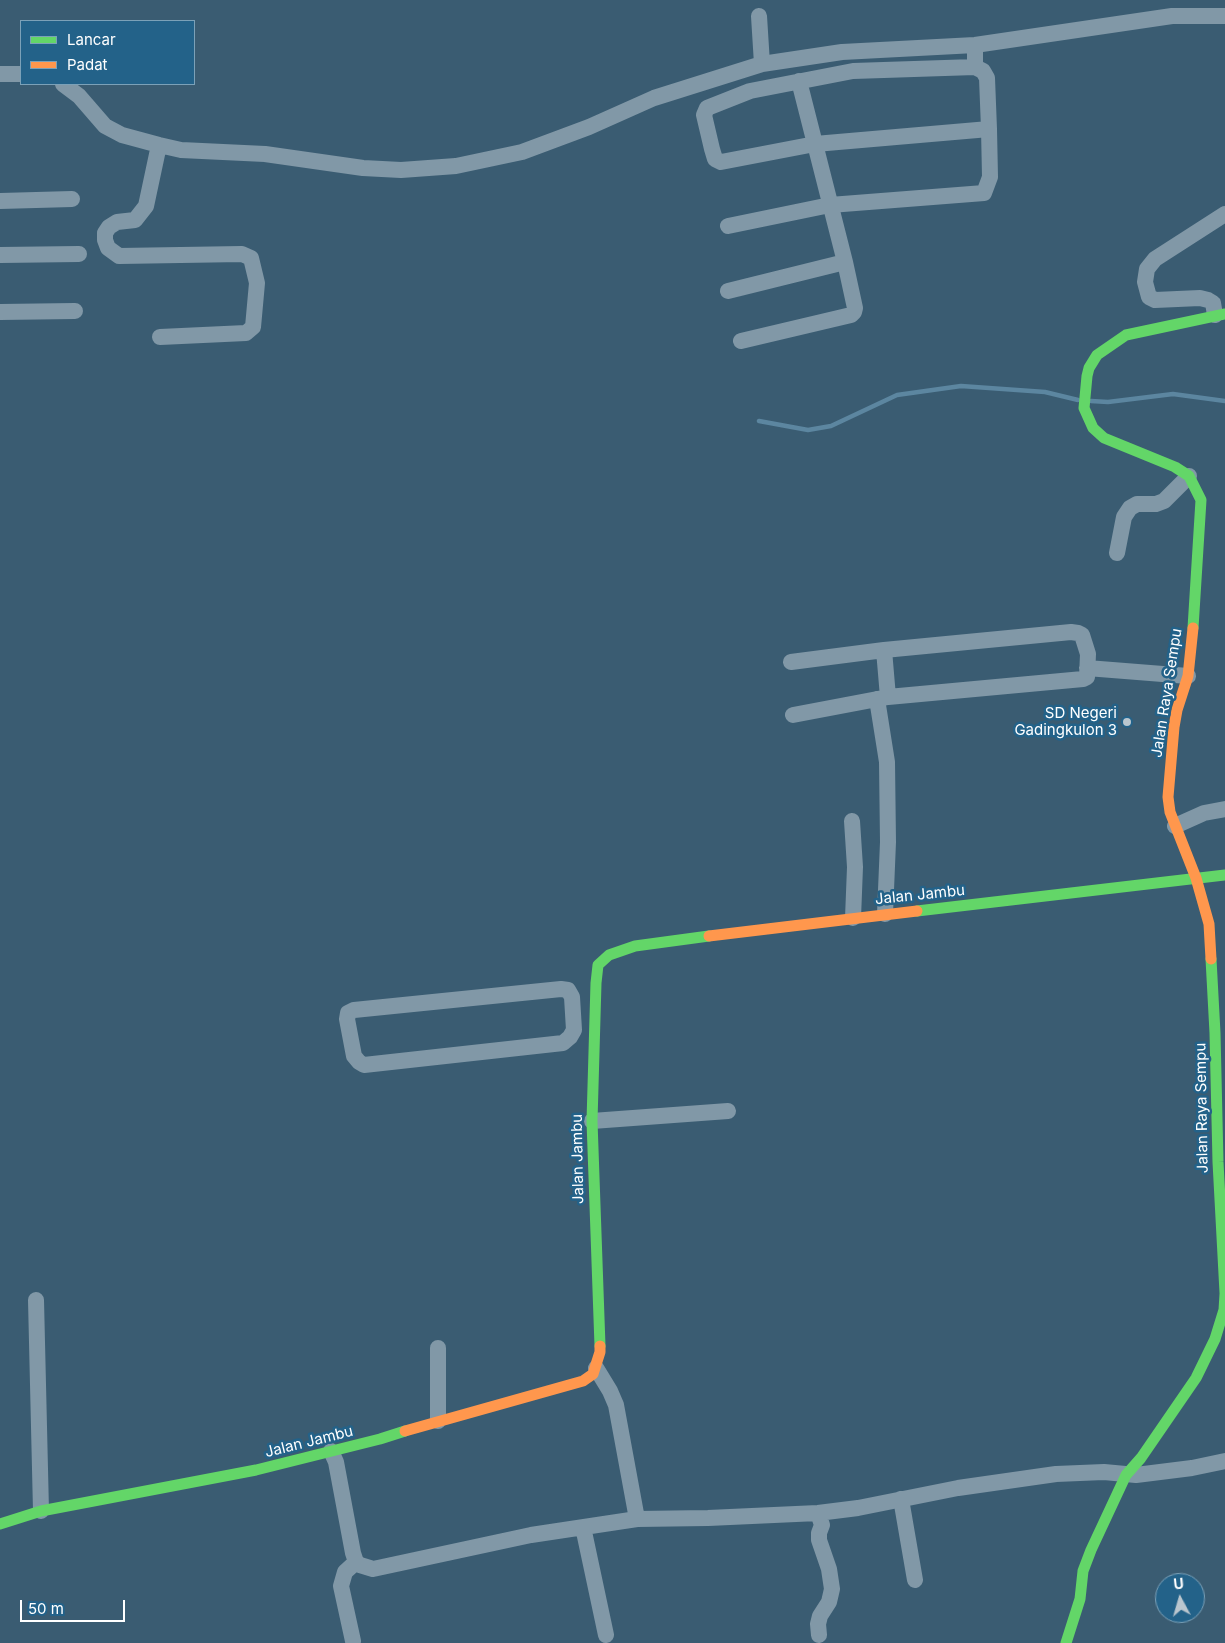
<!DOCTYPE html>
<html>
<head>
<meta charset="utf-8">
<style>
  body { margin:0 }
  #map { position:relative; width:1225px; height:1643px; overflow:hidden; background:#3a5c72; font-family:Inter,sans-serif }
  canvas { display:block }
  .legend { position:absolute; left:20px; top:20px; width:175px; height:65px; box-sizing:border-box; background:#236289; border:1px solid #7ba1b8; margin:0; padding:6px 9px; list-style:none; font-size:15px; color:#fff }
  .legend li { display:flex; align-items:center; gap:10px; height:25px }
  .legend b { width:25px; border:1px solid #7ba1b8 }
  .north { position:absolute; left:1155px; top:1573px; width:50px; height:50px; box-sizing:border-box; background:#236289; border:1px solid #7ba1b8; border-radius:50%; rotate:354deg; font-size:14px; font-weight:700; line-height:20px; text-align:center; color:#fff }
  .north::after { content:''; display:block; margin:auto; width:18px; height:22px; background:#bac6ce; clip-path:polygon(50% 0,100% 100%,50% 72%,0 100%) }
  .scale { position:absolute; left:20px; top:1600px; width:105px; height:22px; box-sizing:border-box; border:2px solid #fff; border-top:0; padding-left:6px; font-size:15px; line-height:18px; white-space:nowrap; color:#fff; -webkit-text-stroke:4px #236289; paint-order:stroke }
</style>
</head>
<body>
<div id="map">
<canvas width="1225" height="1643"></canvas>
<ul class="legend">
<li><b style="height:6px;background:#63d668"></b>Lancar</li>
<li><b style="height:6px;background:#ff974d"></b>Padat</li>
</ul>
<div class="north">U</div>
<div class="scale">50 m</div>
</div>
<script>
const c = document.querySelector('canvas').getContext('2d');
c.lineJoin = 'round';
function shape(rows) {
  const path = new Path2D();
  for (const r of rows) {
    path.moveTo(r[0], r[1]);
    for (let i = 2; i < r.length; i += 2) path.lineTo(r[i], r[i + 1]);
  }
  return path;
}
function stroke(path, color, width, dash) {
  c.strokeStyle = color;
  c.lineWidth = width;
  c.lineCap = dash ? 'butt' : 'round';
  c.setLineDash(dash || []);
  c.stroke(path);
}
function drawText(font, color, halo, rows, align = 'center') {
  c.font = font + ' Inter,sans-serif';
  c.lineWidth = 5;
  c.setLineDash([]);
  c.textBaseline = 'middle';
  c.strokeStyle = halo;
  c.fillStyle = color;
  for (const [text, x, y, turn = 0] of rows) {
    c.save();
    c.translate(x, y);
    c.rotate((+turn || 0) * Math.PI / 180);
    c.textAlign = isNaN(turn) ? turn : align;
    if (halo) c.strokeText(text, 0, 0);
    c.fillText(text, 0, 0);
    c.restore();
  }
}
stroke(shape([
  [1091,401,1108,402,1173,394,1225,401],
  [759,421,808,430,831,426,897,395,961,386,1045,392,1078,400]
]), '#5c86a0', 4.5);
stroke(shape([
  [759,16,762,64],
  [975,45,975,67,853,71,750,91,707,108,704,115,712,149,715,159,721,162,815,144,989,129,987,78,983,71,975,67],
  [0,74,21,74],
  [63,84,79,96,105,126,122,135,159,145,181,150,265,154,363,168,401,170,456,166,522,152,589,127,654,98,762,64,842,52,975,45,1172,16,1225,16],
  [159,145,146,206,135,220,117,222,109,227,105,233,105,240,108,248,119,256,242,254,251,258,257,283,253,327,246,333,160,337],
  [0,201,72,199],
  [728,226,830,205,984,193,990,177,989,129],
  [0,255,79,254],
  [728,291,845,262],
  [0,312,75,311],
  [1215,315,1213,303,1208,300,1200,298,1155,300,1149,297,1145,282,1147,269,1155,259,1225,214],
  [741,341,851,315,854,312,855,308,845,262,799,81],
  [1117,553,1124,517,1130,508,1137,504,1156,504,1164,501,1189,476],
  [884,650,888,697],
  [791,662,884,650,1071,632,1078,633,1082,635,1088,654,1087,677,1083,679,888,697,793,715],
  [1087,668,1188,676],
  [877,699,887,762,888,842,885,914],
  [852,821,855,867,853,918],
  [1175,826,1204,813,1225,809],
  [561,989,568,990,572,997,574,1030,570,1037,563,1043,364,1065,359,1062,354,1056,347,1019,348,1013,354,1010,561,989],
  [592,1121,728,1111],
  [36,1300,41,1511],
  [438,1348,438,1421],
  [596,1368,610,1391,616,1405,637,1519],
  [331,1451,336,1462,353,1553,356,1562,360,1565,373,1569,531,1535,637,1519,708,1518,818,1513,858,1508,958,1488,1056,1474,1104,1472,1136,1475,1192,1468,1225,1461],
  [901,1499,915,1580],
  [818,1513,822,1525,819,1533,819,1540,829,1569,832,1589,829,1602,820,1616,818,1624,819,1635],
  [583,1527,606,1635],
  [353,1641,341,1586,345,1572,356,1562]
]), '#8198a7', 16);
stroke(shape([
  [1193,628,1201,500,1189,476,1175,467,1104,438,1093,428,1084,408,1087,376,1089,368,1097,355,1126,335,1225,314],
  [917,911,1225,875],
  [1211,959,1215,1033,1218,1162,1225,1293],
  [600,1346,592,1121,596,983,598,965,609,955,635,946,709,936],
  [0,1524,41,1511,256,1470,380,1439,405,1431],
  [1066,1643,1080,1599,1083,1571,1091,1550,1126,1475,1141,1458,1196,1378,1215,1339,1224,1310,1225,1294]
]), '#63d668', 11);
stroke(shape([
  [1193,628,1188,676,1177,710,1174,727,1168,797,1170,812,1196,878,1209,924,1211,959],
  [709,936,917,911],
  [405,1431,583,1381,593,1374,600,1352,600,1346]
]), '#ff974d', 11);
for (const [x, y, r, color] of [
  [1127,722,5,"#bac6ce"]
]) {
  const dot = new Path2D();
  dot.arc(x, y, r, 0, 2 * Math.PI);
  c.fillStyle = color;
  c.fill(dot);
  stroke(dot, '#236289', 2);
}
drawText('15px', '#fff', '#236289', [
  ["Jalan Raya Sempu",1167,693,-81],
  ["Jalan Jambu",920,895,-6],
  ["Jalan Raya Sempu",1202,1108,-91],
  ["Jalan Jambu",578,1159,-91],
  ["Jalan Jambu",309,1442,-14]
]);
drawText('15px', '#fff', '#236289', [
  ["SD Negeri",1117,713],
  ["Gadingkulon 3",1117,730]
], 'right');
</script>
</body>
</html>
